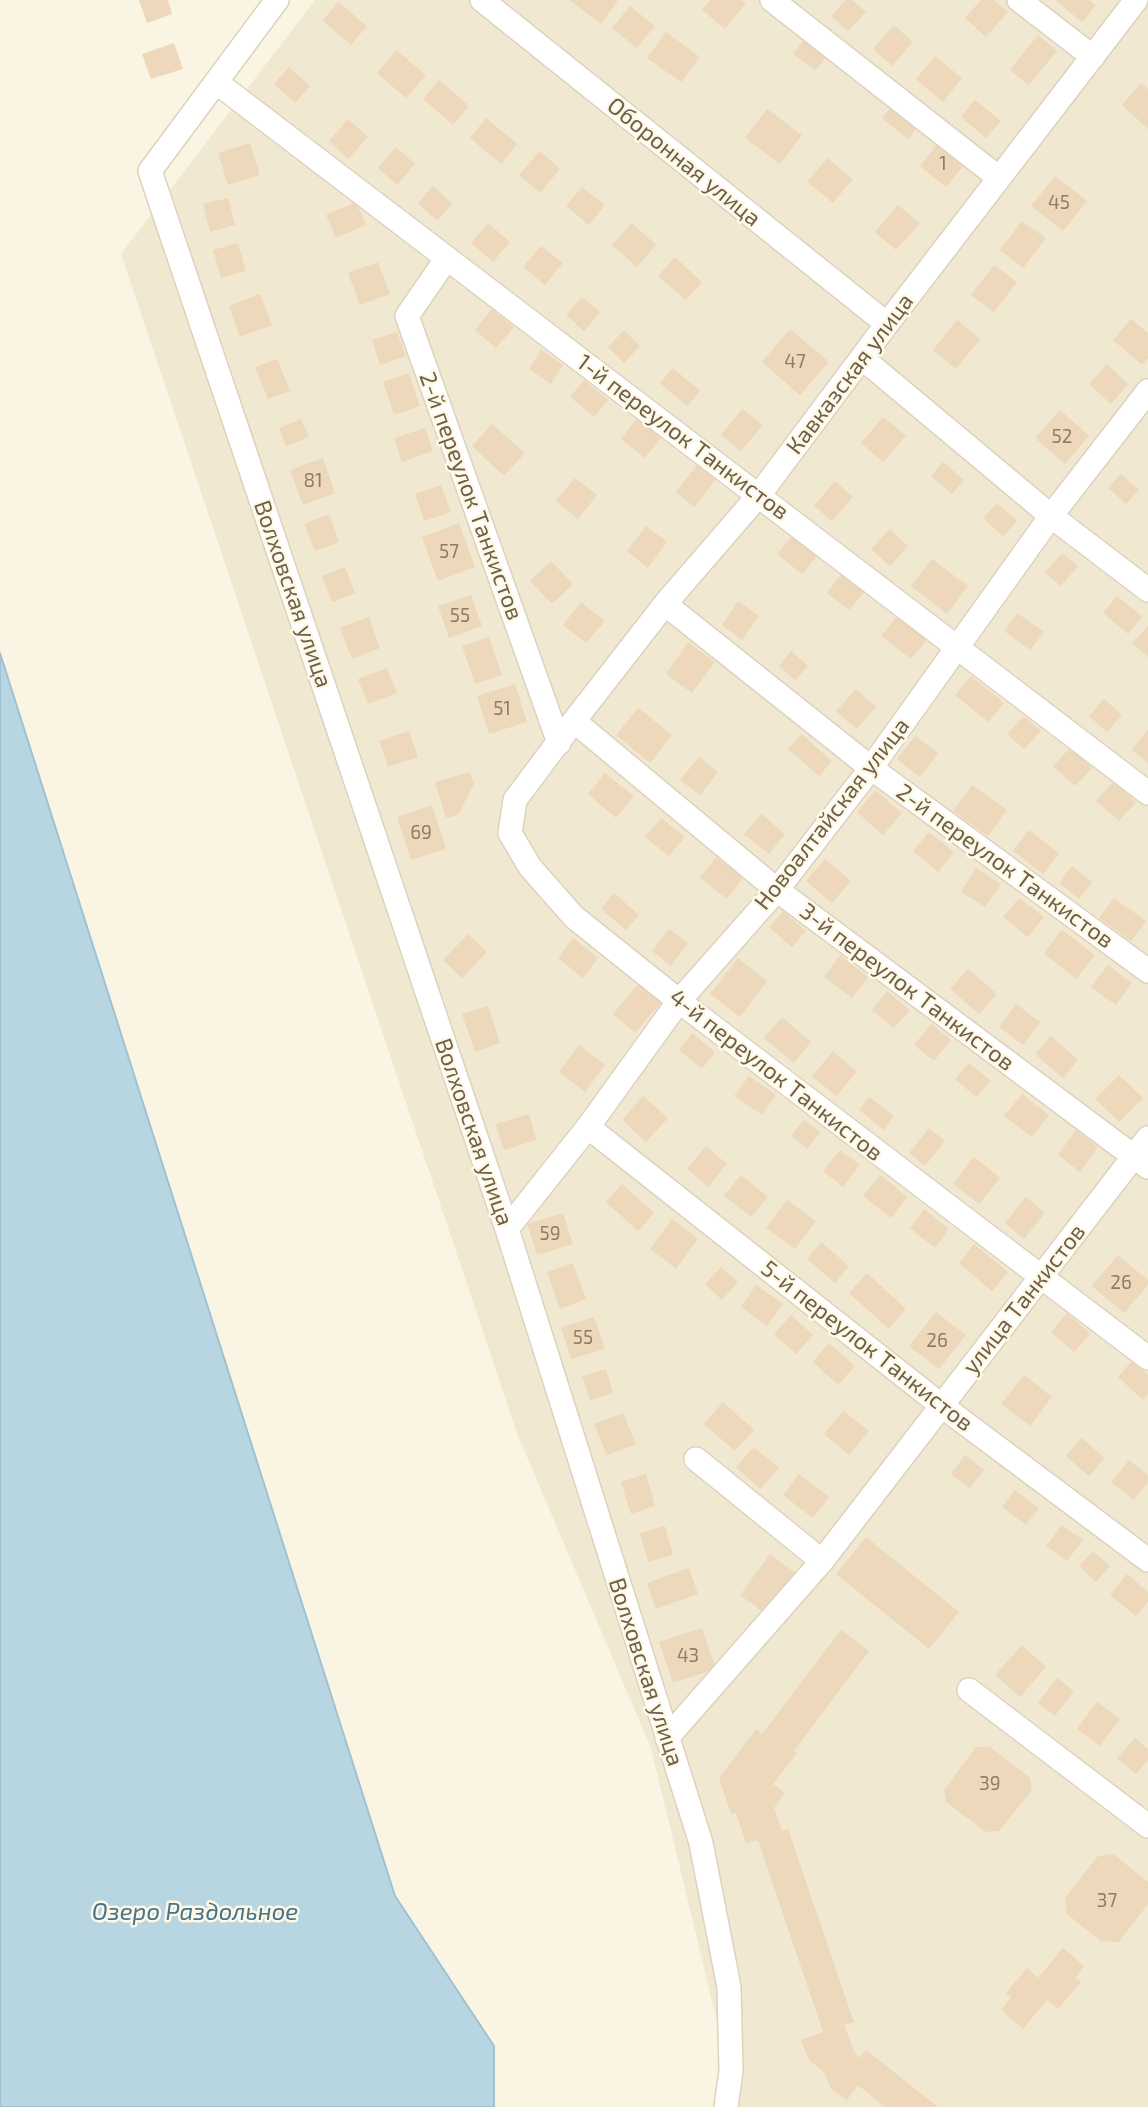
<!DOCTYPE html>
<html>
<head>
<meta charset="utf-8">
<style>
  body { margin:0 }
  canvas { display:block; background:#faf5e2 }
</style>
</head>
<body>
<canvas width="1148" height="2107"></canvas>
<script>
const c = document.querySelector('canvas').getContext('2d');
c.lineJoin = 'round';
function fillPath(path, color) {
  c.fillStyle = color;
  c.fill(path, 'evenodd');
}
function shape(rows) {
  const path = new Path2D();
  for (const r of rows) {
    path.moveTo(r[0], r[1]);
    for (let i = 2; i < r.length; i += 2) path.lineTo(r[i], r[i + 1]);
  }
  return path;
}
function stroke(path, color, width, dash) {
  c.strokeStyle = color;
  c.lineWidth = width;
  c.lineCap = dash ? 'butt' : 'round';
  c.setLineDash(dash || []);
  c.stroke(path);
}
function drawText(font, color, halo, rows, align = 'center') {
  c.font = font + ' "Exo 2",sans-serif';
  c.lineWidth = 5;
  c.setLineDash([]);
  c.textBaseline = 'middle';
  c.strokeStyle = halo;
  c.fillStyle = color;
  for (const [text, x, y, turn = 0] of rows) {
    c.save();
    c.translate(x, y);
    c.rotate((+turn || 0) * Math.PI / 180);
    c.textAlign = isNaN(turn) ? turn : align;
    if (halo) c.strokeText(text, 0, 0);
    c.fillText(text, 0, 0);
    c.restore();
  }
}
fillPath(shape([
  [315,0,1148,0,1148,2107,740,2107,737,2105,651,1748,518,1436,121,254]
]), '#f1e8d1');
const water = shape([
  [0,653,395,1896,494,2046,494,2107,0,2107,0,653]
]);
fillPath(water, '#b8d5e2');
stroke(water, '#9fc2d3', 2);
fillPath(shape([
  [139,0,168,0,172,14,147,23],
  [569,0,618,0,601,24],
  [710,0,742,0,746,3,725,29,702,10],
  [846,0,852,0,866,12,848,31,831,16],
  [981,0,993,0,1008,12,986,37,965,18],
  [1055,0,1089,0,1096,5,1082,22],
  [338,2,367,26,351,45,323,21],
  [630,6,655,26,637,48,612,28],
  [894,25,913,42,892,66,873,49],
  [666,32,700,57,681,82,647,58],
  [808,35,830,54,815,70,793,54],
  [1038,35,1057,51,1029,85,1010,70],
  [174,43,183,69,151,79,142,54],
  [396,50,426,75,406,98,377,73],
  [935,56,962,78,943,102,916,79],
  [289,67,310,86,295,103,274,84],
  [439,80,469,106,453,125,423,99],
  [1141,83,1148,89,1148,129,1122,105],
  [975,100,1001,121,986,138,961,117],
  [894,103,920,124,908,139,882,118],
  [767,109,802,135,780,164,745,138],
  [486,118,517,144,501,164,470,138],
  [348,119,368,137,348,159,329,141],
  [940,141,966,163,946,187,920,166],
  [250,143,260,175,228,185,218,153],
  [396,147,415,164,397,185,378,168],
  [540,151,560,169,540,193,519,175],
  [827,158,853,179,833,203,807,182],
  [1055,176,1087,201,1063,231,1031,206],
  [433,186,452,204,437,221,418,203],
  [582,187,605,205,589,225,566,206],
  [228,198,235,225,210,232,203,204],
  [356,202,366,225,336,238,326,215],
  [898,205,920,223,896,250,875,232],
  [1022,221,1046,238,1023,268,1000,250],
  [488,223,510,242,493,262,471,243],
  [632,223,656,245,637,267,612,245],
  [238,243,246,271,221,278,213,250],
  [541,246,563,263,545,285,523,267],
  [675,257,702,282,686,300,658,276],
  [378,262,390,294,360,305,348,273],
  [994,265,1017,282,994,312,971,295],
  [260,294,272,325,240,337,229,306],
  [582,297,600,312,584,331,566,315],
  [492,309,514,327,496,348,475,330],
  [1131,319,1148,333,1148,358,1142,365,1113,340],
  [957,320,980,339,956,369,933,350],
  [790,329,829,362,800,395,762,362],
  [624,330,640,346,624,363,608,347],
  [397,332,406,356,380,365,372,340],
  [541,350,563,365,551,384,529,369],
  [277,359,290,391,268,399,255,367],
  [1107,364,1128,384,1111,404,1089,384],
  [673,368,700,391,687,406,660,383],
  [409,373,420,406,394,415,383,382],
  [584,380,608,400,594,417,570,397],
  [742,409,763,425,741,451,721,435],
  [1060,410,1089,436,1065,464,1035,438],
  [638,417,662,436,645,458,621,439],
  [883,417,906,436,883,462,861,443],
  [301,419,309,437,286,446,279,428],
  [492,424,525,453,504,476,472,446],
  [425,428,433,451,402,462,394,438],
  [323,458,335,493,303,505,290,470],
  [943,462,964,480,952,494,931,476],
  [699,463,717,478,694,507,676,492],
  [1121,474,1139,490,1126,504,1108,488],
  [575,478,597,495,578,519,556,501],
  [835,481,853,497,832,521,814,506],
  [441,485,451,512,424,521,415,494],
  [997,503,1017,521,1003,536,983,518],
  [329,514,339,542,315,551,304,524],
  [459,523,475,567,438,581,422,537],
  [646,526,667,542,648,568,627,551],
  [890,529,908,546,890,566,871,549],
  [792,536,817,556,802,574,777,554],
  [1062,553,1078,566,1061,586,1045,573],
  [932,559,968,586,947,614,911,586],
  [551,561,573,584,552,604,530,581],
  [345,567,355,593,332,602,322,576],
  [842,573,865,591,849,610,827,593],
  [471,595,482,626,449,638,438,606],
  [1117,596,1142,617,1128,634,1103,613],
  [738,601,759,616,742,640,722,625],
  [581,602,605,621,586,643,563,625],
  [1017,613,1044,632,1030,650,1004,631],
  [899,614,929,637,911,659,881,636],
  [369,617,380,648,352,659,340,628],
  [1148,626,1148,657,1132,643],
  [489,637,502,675,475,684,462,646],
  [688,642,715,662,692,693,666,674],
  [791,651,808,666,795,680,779,666],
  [387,668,397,693,368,704,358,679],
  [971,676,1004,703,988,722,955,695],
  [515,684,527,722,489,734,477,696],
  [856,689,876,707,857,729,836,711],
  [1104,699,1122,715,1107,732,1089,716],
  [638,708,672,735,650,763,616,735],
  [1024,716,1041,731,1024,749,1007,734],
  [1148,729,1148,763,1132,750],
  [409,731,418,757,388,767,379,741],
  [801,734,832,761,819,776,788,749],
  [915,736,938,753,920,777,897,759],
  [1070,748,1092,768,1075,786,1053,766],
  [699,757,718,772,700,795,680,780],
  [470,772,474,784,458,815,446,818,435,782],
  [605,773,634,796,616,818,588,794],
  [1113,782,1136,802,1119,821,1096,801],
  [972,785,1007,810,988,836,953,811],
  [875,790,902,813,883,835,857,812],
  [432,805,446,849,411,860,397,817],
  [761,814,785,834,769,854,744,834],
  [661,818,685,837,669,856,645,837],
  [1029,830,1059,853,1043,874,1013,851],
  [929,832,954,852,938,872,913,851],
  [716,857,743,878,727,899,700,878],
  [825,859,851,881,832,903,806,881],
  [1072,866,1092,882,1079,899,1059,883],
  [976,868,1001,884,985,907,961,892],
  [614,893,639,915,626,930,601,909],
  [1019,898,1044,917,1028,937,1003,917],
  [1114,898,1146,921,1131,941,1099,918],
  [783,911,806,931,792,947,769,927],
  [669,929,688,943,671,966,652,951],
  [1062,930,1095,955,1076,979,1044,953],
  [468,934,487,952,462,978,443,960],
  [573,938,598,958,583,978,558,958],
  [840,955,868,977,852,998,824,977],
  [738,958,767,981,740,1017,710,994],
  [1108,965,1132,983,1116,1005,1091,987],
  [968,969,997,994,979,1014,950,989],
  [639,983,661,1003,635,1033,613,1014],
  [887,991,910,1010,894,1028,872,1010],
  [1016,1004,1040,1022,1023,1045,999,1027],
  [488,1006,500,1043,475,1052,462,1014],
  [782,1017,811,1042,794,1063,764,1038],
  [931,1024,951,1040,934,1061,914,1045],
  [692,1033,715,1052,702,1069,679,1050],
  [1051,1036,1078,1060,1063,1078,1035,1054],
  [579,1045,605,1065,585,1092,559,1072],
  [833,1051,857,1072,836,1096,812,1076],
  [969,1063,991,1081,976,1097,955,1079],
  [1119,1075,1143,1098,1119,1122,1095,1099],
  [749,1076,776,1095,762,1115,734,1096],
  [1022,1094,1049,1115,1032,1137,1004,1116],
  [643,1096,668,1118,646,1142,622,1120],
  [869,1097,894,1116,884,1130,859,1110],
  [529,1114,536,1140,504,1150,496,1124],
  [804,1120,820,1132,807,1149,791,1136],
  [929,1128,945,1141,925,1166,909,1153],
  [1076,1130,1098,1147,1080,1172,1058,1155],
  [706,1146,727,1164,708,1187,687,1169],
  [840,1150,860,1165,843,1187,823,1171],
  [974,1157,1000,1178,979,1204,953,1184],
  [741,1175,768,1197,751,1217,724,1196],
  [880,1175,907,1197,891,1218,863,1196],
  [622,1184,654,1213,638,1231,606,1202],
  [1026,1197,1045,1213,1024,1239,1005,1223],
  [787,1200,816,1221,795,1249,766,1228],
  [924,1209,949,1229,935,1248,910,1228],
  [563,1213,573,1244,537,1255,527,1224],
  [672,1219,698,1239,676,1269,650,1249],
  [821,1242,849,1266,835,1283,807,1259],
  [974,1244,1008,1272,992,1291,959,1263],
  [1118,1255,1148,1280,1148,1285,1124,1313,1092,1286],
  [573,1263,586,1299,560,1309,547,1272],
  [721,1267,738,1282,722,1300,705,1284],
  [867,1273,906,1309,889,1329,849,1293],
  [756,1285,783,1304,767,1326,741,1307],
  [936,1312,966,1335,939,1369,909,1346],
  [1067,1313,1090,1334,1074,1352,1051,1332],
  [791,1315,813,1335,796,1354,774,1334],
  [594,1317,605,1349,571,1359,561,1327],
  [829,1343,855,1366,838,1385,813,1362],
  [1132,1361,1148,1375,1148,1394,1143,1400,1118,1377],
  [606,1369,613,1393,590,1400,582,1376],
  [1024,1375,1052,1397,1030,1426,1001,1404],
  [723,1402,754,1430,735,1451,704,1424],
  [843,1411,869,1431,849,1455,824,1434],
  [623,1413,636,1444,607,1455,594,1424],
  [1081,1438,1105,1458,1089,1476,1066,1456],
  [754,1447,779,1468,760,1489,736,1467],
  [965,1455,984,1470,970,1488,951,1474],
  [1129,1460,1148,1475,1148,1482,1134,1500,1111,1482],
  [646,1474,655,1506,631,1514,621,1482],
  [799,1474,829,1497,813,1518,783,1495],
  [1015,1490,1039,1508,1026,1525,1002,1507],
  [1062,1525,1083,1540,1067,1561,1046,1546],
  [665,1526,673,1555,648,1562,640,1533],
  [866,1537,959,1612,929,1649,836,1574],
  [1093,1551,1110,1566,1096,1582,1079,1566],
  [770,1554,797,1574,767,1615,740,1595],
  [689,1568,698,1594,656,1609,647,1583],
  [1127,1574,1148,1592,1148,1602,1136,1616,1110,1595],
  [702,1628,716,1669,673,1683,659,1642],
  [841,1630,869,1651,794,1751,797,1753,773,1784,785,1793,774,1808,782,1831,788,1829,854,2022,844,2025,854,2051,859,2058,866,2050,938,2107,885,2107,858,2085,847,2100,831,2089,824,2072,809,2060,801,2040,823,2032,758,1840,746,1843,736,1813,731,1814,719,1778,756,1729,762,1734],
  [1022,1645,1046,1667,1020,1697,995,1675],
  [1057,1678,1074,1691,1055,1716,1038,1703],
  [1097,1702,1120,1719,1100,1746,1077,1729],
  [1135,1738,1148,1749,1148,1760,1136,1774,1117,1758],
  [989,1746,1030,1778,1032,1790,999,1831,986,1832,946,1802,944,1790,976,1747],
  [1113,1854,1148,1882,1148,1904,1119,1942,1101,1941,1067,1914,1065,1898,1098,1856],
  [1063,1948,1084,1966,1075,1978,1081,1982,1058,2009,1047,2000,1023,2029,1001,2010,1011,1997,1006,1993,1027,1968,1038,1978]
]), '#eed8bb');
const minor = shape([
  [277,0,150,171,507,1229,701,1843,729,1987,731,2071,726,2107],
  [482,0,887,324],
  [772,0,999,178],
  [1019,0,1093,57],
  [1136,0,887,324,759,495,665,604,574,721,515,800,510,833,530,867,574,917,679,1001,1148,1358],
  [216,82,1148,793],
  [447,258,407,316,559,743],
  [862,358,1051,516,1148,590],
  [665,604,871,768,1148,971],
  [574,721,777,890,1148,1167],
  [588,1127,942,1406,1148,1560],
  [507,1229,588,1127,679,1001,777,890,871,768,1051,516,1148,391],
  [696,1459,822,1561],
  [969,1690,1148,1826],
  [667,1738,822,1561,1148,1138]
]);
stroke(minor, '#ded2be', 26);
stroke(minor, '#fff', 23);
drawText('19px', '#8f7c66', null, [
  ["1",943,164],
  ["45",1059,203],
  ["47",795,362],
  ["52",1062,437],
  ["81",313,481],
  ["57",449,552],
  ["55",460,616],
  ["51",502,709],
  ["69",421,833],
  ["59",550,1234],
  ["26",1121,1283],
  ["55",583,1338],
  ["26",937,1341],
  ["43",688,1656],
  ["39",990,1784],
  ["37",1107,1901]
]);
drawText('23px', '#6f5e4a', '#fef9e7', [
  ["Оборонная улица",684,162,39],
  ["Кавказская улица",850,374,-53],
  ["1-й переулок Танкистов",683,437,37],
  ["2-й переулок Танкистов",471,496,70],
  ["Волховская улица",293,594,71],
  ["Новоалтайская улица",832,814,-52],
  ["2-й переулок Танкистов",1005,866,36],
  ["3-й переулок Танкистов",907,987,37],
  ["4-й переулок Танкистов",776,1075,38],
  ["Волховская улица",474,1132,71],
  ["улица Танкистов",1024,1299,-52],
  ["5-й переулок Танкистов",867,1346,38],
  ["Волховская улица",646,1672,72]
]);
drawText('italic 24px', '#497389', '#fef9e7', [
  ["Озеро Раздольное",195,1912]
]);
</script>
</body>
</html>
